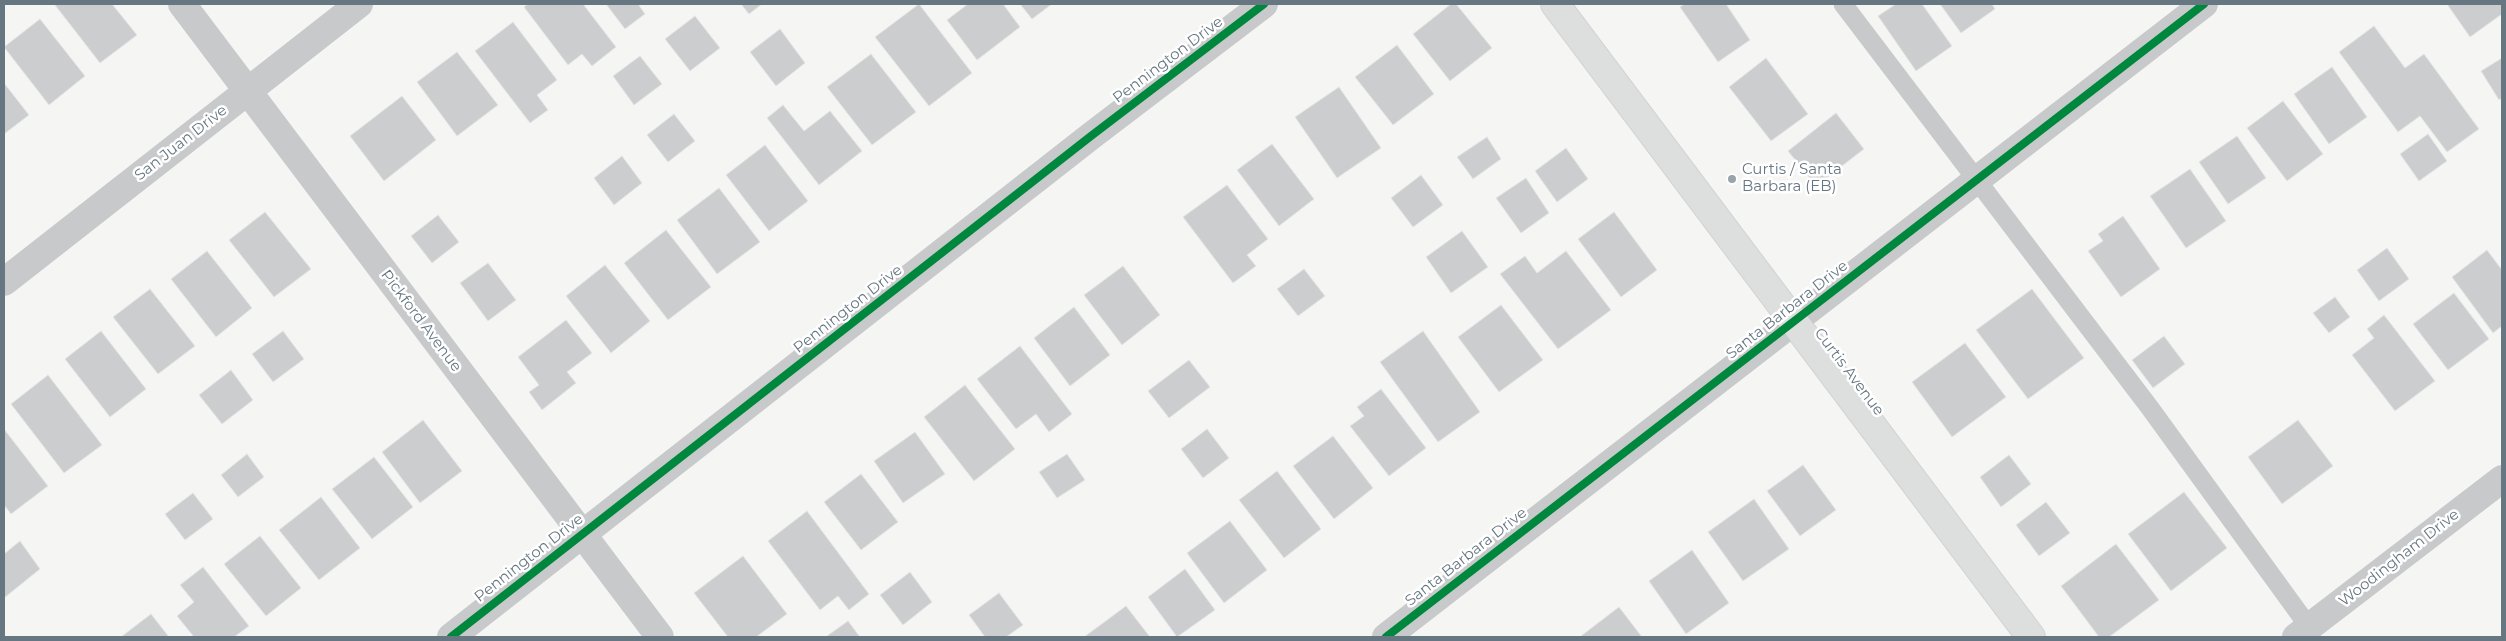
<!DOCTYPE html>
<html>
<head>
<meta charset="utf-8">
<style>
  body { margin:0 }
  #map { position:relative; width:2506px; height:641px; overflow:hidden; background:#f5f5f4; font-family:Montserrat,sans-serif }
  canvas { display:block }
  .frame { position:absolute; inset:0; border:5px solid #677782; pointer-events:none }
</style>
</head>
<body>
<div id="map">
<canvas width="2506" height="641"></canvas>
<div class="frame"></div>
</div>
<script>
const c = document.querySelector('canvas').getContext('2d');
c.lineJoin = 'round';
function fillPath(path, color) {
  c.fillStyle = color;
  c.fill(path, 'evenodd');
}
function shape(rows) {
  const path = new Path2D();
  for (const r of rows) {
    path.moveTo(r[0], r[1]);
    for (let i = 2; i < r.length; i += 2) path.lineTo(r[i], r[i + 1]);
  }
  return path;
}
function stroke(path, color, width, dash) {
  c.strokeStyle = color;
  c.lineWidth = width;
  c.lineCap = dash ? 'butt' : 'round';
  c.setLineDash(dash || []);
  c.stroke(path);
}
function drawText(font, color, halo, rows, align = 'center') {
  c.font = font + ' Montserrat,sans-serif';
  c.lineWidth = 5;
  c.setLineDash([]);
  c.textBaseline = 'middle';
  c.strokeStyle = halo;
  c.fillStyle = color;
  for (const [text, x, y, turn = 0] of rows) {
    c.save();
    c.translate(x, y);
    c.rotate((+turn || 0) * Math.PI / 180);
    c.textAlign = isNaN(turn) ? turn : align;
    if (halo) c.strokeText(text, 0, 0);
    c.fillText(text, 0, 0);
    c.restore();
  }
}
const building = shape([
  [57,4,112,4,137,35,100,63,55,5,57,4],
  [528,4,583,4,616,47,592,66,582,54,568,65,524,7,528,4],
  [606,4,638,4,645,14,625,29,606,4],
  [741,4,762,4,749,14,741,4],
  [919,4,972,73,929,106,875,37,919,4],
  [968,4,1003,4,1020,27,977,60,947,20,968,4],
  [1020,4,1052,4,1032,19,1020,4],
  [1451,4,1456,4,1492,48,1450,81,1413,34,1451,4],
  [1685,4,1726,4,1750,40,1718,62,1680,7,1685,4],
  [1896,4,1922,4,1952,46,1916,71,1878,16,1896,4],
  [1940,4,1992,4,1995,9,1961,33,1940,4],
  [2447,4,2502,4,2502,14,2470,37,2447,4],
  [695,16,720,48,690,71,665,39,695,16],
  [40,19,85,76,49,105,4,47,40,19],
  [513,22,557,80,537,95,548,110,530,123,475,51,513,22],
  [2374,26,2405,68,2424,54,2479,129,2447,152,2420,116,2398,132,2339,52,2374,26],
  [780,29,805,63,776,86,750,52,780,29],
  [1397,45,1434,94,1393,125,1355,77,1397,45],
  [457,52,498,105,457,136,417,82,457,52],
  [871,54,916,112,872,145,827,87,871,54],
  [640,56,662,84,634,105,613,76,640,56],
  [1766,58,1808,114,1771,141,1729,87,1766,58],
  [2502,58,2502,98,2499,100,2481,71,2502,58],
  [2332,67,2367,117,2329,144,2294,94,2332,67],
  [4,83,29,115,4,134,4,83],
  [1339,87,1381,148,1337,178,1295,117,1339,87],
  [402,96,436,140,384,181,350,136,402,96],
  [2283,101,2323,154,2287,181,2247,128,2283,101],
  [783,105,804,131,830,111,862,151,819,185,767,118,783,105],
  [1836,113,1864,149,1816,186,1788,151,1836,113],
  [674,114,695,141,668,162,647,135,674,114],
  [2428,134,2447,161,2419,181,2400,154,2428,134],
  [2237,136,2266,178,2228,204,2199,162,2237,136],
  [1487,137,1501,159,1473,179,1457,157,1487,137],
  [1272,144,1314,199,1279,226,1237,170,1272,144],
  [765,145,808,201,769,231,726,175,765,145],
  [1566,148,1588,179,1557,202,1535,171,1566,148],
  [622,156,642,183,614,205,594,178,622,156],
  [2190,169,2226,221,2186,248,2150,196,2190,169],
  [1421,175,1443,205,1413,227,1391,198,1421,175],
  [1526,178,1549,213,1521,233,1496,198,1526,178],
  [1227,185,1268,239,1247,255,1256,266,1233,283,1183,217,1227,185],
  [719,188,760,242,717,274,677,220,719,188],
  [265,212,311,269,274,297,229,240,265,212],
  [1614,212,1657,270,1621,297,1578,239,1614,212],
  [438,215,459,242,432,263,411,236,438,215],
  [2123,216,2160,269,2121,297,2088,251,2103,241,2098,234,2123,216],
  [666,230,711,287,668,320,624,263,666,230],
  [1462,231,1488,267,1451,293,1426,257,1462,231],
  [2387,248,2409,279,2379,301,2357,270,2387,248],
  [2487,250,2502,270,2502,326,2493,333,2452,277,2487,250],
  [207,251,252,308,216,337,171,279,207,251],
  [1566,251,1611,310,1558,349,1500,274,1525,256,1537,273,1566,251],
  [488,263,516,300,488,321,460,283,488,263],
  [605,265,650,321,611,353,566,296,605,265],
  [1123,266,1160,315,1122,345,1084,295,1123,266],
  [1304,269,1325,296,1298,316,1277,289,1304,269],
  [150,289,195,346,158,374,113,317,150,289],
  [2032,289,2084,358,2028,399,1976,330,2032,289],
  [2454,293,2489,339,2448,370,2413,324,2454,293],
  [2335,297,2350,317,2329,333,2313,313,2335,297],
  [1501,305,1543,360,1499,392,1458,337,1501,305],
  [1074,307,1110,355,1070,386,1034,338,1074,307],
  [2384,315,2435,381,2395,411,2352,355,2374,338,2367,329,2384,315],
  [566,320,592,353,567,372,576,383,542,410,529,392,539,385,518,357,566,320],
  [101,331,146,389,110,417,65,359,101,331],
  [283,331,304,359,273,382,252,354,283,331],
  [1423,331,1480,412,1438,442,1380,362,1423,331],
  [2164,336,2185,364,2153,388,2132,360,2164,336],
  [1965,343,2006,397,1952,437,1912,382,1965,343],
  [1020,346,1072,414,1049,432,1036,414,1016,429,977,379,1020,346],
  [1189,360,1210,387,1169,418,1148,391,1189,360],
  [231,370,253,400,222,424,199,395,231,370],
  [48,375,102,445,64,473,11,404,48,375],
  [965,385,1015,449,974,481,924,417,965,385],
  [1381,389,1426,448,1389,476,1350,426,1364,416,1357,407,1381,389],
  [423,420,462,471,420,503,382,452,423,420],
  [2298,420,2333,466,2282,504,2248,457,2298,420],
  [4,429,48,486,11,514,4,505,4,429],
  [1207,429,1229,458,1203,478,1181,449,1207,429],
  [915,432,945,474,903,503,874,461,915,432],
  [1333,436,1373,488,1334,519,1293,466,1333,436],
  [247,454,264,477,238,497,221,475,247,454],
  [1067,454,1085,480,1057,498,1039,472,1067,454],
  [2009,455,2031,484,2001,507,1980,477,2009,455],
  [374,457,413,507,372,539,332,489,374,457],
  [1803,465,1836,510,1800,536,1767,491,1803,465],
  [1277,471,1321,529,1284,558,1239,500,1277,471],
  [861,474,898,522,861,550,824,502,861,474],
  [2184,492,2227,548,2171,591,2128,534,2184,492],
  [193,493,213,519,185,540,165,514,193,493],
  [321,497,360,548,319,580,279,530,321,497],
  [1754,499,1789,549,1743,581,1708,532,1754,499],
  [2046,502,2070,533,2039,556,2016,525,2046,502],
  [807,511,869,594,849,610,838,596,820,610,768,541,807,511],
  [1230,521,1267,570,1224,603,1187,553,1230,521],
  [260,536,301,588,266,616,224,564,260,536],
  [20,541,40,569,4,598,4,554,20,541],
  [2116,544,2159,600,2109,637,2099,637,2061,586,2116,544],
  [1692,550,1729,603,1686,634,1649,581,1692,550],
  [743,556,787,614,756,637,728,637,694,593,743,556],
  [203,567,249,626,234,637,194,637,177,616,194,602,180,585,203,567],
  [1185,569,1215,610,1177,637,1148,597,1185,569],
  [910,572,932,602,903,625,880,595,910,572],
  [999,593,1023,625,1006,637,985,637,969,615,999,593],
  [1126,606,1150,637,1084,637,1126,606],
  [1619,607,1642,637,1582,637,1581,636,1619,607],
  [151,614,169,637,121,637,151,614],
  [848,621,860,637,827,637,827,636,848,621]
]);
fillPath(building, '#cbcdce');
stroke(building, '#e4e4e4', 1);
const secondary = shape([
  [1555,4,2031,637]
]);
stroke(secondary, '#d1d2d2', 30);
stroke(shape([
  [1843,4,2150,408,2309,627]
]), '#c8c9ca', 19);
stroke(shape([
  [182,4,660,637],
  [4,282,359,4],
  [451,637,1091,136,1264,4],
  [1386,637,2204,4],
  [2296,637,2502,479]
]), '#c8c9ca', 28);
stroke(secondary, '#dddede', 28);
stroke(shape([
  [451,637,1091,136,1264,4],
  [1386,637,2204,4]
]), '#00873e', 8);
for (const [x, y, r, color] of [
  [1732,179,5,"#99a3aa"]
]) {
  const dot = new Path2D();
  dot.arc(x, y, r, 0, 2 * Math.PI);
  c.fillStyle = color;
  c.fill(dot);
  stroke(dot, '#fff', 2);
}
drawText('15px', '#677782', '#fff', [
  ["Pennington Drive",1168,60,-37],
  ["San Juan Drive",181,143,-38],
  ["Pennington Drive",848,309,-38],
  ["Santa Barbara Drive",1787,310,-38],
  ["Pickford Avenue",421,321,53],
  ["Curtis Avenue",1849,372,53],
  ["Santa Barbara Drive",1466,557,-38],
  ["Pennington Drive",529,558,-38],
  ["Woodingham Drive",2399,558,-38]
]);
drawText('15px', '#677782', '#fff', [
  ["Curtis / Santa",1742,170],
  ["Barbara (EB)",1742,187]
], 'left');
</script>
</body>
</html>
